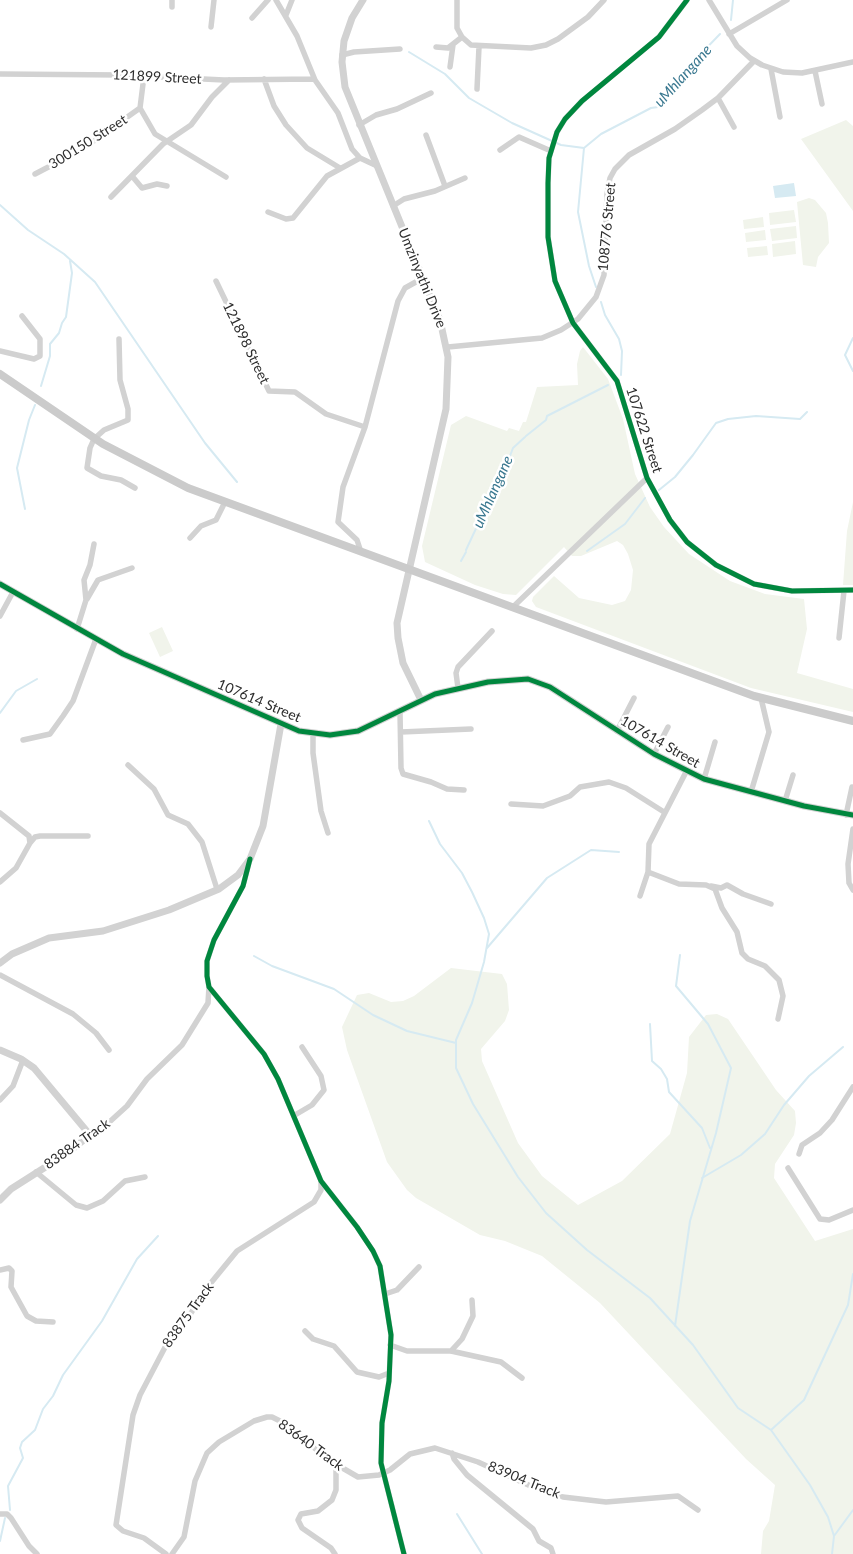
<!DOCTYPE html>
<html>
<head>
<meta charset="utf-8">
<style>
  body { margin:0 }
  canvas { display:block; background:#fff }
</style>
</head>
<body>
<canvas width="853" height="1554"></canvas>
<script>
const c = document.querySelector('canvas').getContext('2d');
c.lineJoin = 'round';
function fillPath(path, color) {
  c.fillStyle = color;
  c.fill(path, 'evenodd');
}
function shape(rows) {
  const path = new Path2D();
  for (const r of rows) {
    path.moveTo(r[0], r[1]);
    for (let i = 2; i < r.length; i += 2) path.lineTo(r[i], r[i + 1]);
  }
  return path;
}
function stroke(path, color, width, dash) {
  c.strokeStyle = color;
  c.lineWidth = width;
  c.lineCap = dash ? 'butt' : 'round';
  c.setLineDash(dash || []);
  c.stroke(path);
}
function drawText(font, color, halo, rows, align = 'center') {
  c.font = font + ' Lato,sans-serif';
  c.lineWidth = 5;
  c.setLineDash([]);
  c.textBaseline = 'middle';
  c.strokeStyle = halo;
  c.fillStyle = color;
  for (const [text, x, y, turn = 0] of rows) {
    c.save();
    c.translate(x, y);
    c.rotate((+turn || 0) * Math.PI / 180);
    c.textAlign = isNaN(turn) ? turn : align;
    if (halo) c.strokeText(text, 0, 0);
    c.fillText(text, 0, 0);
    c.restore();
  }
}
fillPath(shape([
  [846,120,853,126,853,211,801,139],
  [809,198,815,200,826,213,828,223,829,243,818,257,816,267,803,265,797,202],
  [794,210,796,222,770,225,769,213],
  [763,217,764,227,744,229,743,220],
  [796,226,797,238,772,241,770,229],
  [765,230,766,240,746,242,745,233],
  [795,241,796,254,773,257,772,244],
  [767,246,768,255,748,257,747,248],
  [583,347,608,379,623,419,635,474,650,507,664,527,689,554,730,581,765,594,804,599,807,629,797,673,853,689,853,712,751,688,536,607,532,601,533,597,554,576,579,598,612,605,625,601,631,590,633,570,628,554,623,545,617,541,581,556,572,556,564,547,516,595,503,594,475,585,425,562,422,546,451,425,466,416,507,431,509,428,519,431,523,422,526,422,537,387,578,385,577,364,580,351],
  [853,502,853,585,843,585,847,531],
  [162,627,173,651,160,657,149,633],
  [451,968,502,974,507,984,509,1010,505,1021,481,1049,482,1061,518,1143,542,1176,578,1205,622,1181,670,1134,687,1073,689,1037,706,1015,717,1014,728,1019,776,1090,795,1111,796,1123,794,1135,775,1164,774,1178,815,1241,853,1229,853,1554,761,1554,763,1531,769,1521,775,1485,746,1459,600,1303,542,1256,505,1241,480,1235,416,1198,407,1190,387,1162,347,1050,342,1027,357,995,369,993,391,1002,403,1001,414,996]
]), '#f1f4eb');
fillPath(shape([
  [794,183,796,196,775,198,773,186]
]), '#d6eaf2');
stroke(shape([
  [731,20,733,0],
  [409,52,445,74,469,98,512,123,561,145,584,148],
  [0,205,28,230,64,254,95,282,205,443,237,482],
  [596,287,589,266,578,212,584,148,601,134,651,108,658,107,681,82,692,63,720,34],
  [601,302,605,315,619,339,622,351,621,375],
  [853,338,845,355,853,371],
  [41,386,50,356,50,344,59,333,62,323,66,317,72,273,70,261],
  [526,436,546,420,547,416,608,385],
  [659,490,675,477,693,455,716,423,728,419,756,416,800,419,807,412],
  [25,509,17,468,29,420,35,405],
  [466,550,486,507,496,493,513,448,525,437],
  [587,551,625,524,645,498],
  [461,561,466,552],
  [0,713,16,691,37,679],
  [429,821,440,844,462,873,472,892,484,918,489,934,484,962,472,1003,456,1040,456,1068,473,1104,518,1177,546,1213,587,1250,650,1298,693,1345,738,1408,771,1430,810,1485,828,1517,834,1536,832,1554],
  [487,948,547,878,591,850,619,852],
  [254,956,272,966,334,989,373,1015,407,1031,456,1043],
  [650,1024,652,1061,661,1069,667,1079,669,1092,702,1128,710,1148],
  [702,1178,741,1155,765,1134,784,1105,809,1076,843,1047],
  [675,1326,690,1221,716,1133,731,1068,708,1024,676,986,680,955],
  [771,1430,804,1400,848,1305,853,1274],
  [10,1510,8,1486,23,1458,20,1448,22,1442,35,1430,43,1409,53,1396,63,1375,102,1321,137,1259,158,1236],
  [457,1514,482,1554],
  [834,1536,853,1510],
  [0,1541,5,1518]
]), '#d6eaf2', 2);
stroke(shape([
  [276,0,297,36,315,80,338,113,352,149,360,158,375,165],
  [457,0,457,28,462,37,471,45,531,48,546,45,558,39,588,17,604,0],
  [687,0,659,37,582,101,565,119,557,132,549,158,548,183,548,237,555,281,573,323,617,381,647,478,670,520,687,542,716,565,754,584,792,591,853,590],
  [709,0,737,46,750,58,762,65,783,72,802,73,853,62],
  [172,7,172,0],
  [286,15,292,0],
  [252,18,268,0],
  [211,27,214,0],
  [729,34,787,0],
  [436,47,448,48,462,37],
  [342,55,354,52,400,49],
  [450,67,453,45],
  [771,69,780,117],
  [815,71,822,104],
  [0,74,121,75,224,80,314,79],
  [144,76,140,108,155,134,226,177],
  [264,79,274,106,286,125,307,148,340,168],
  [477,89,479,47],
  [718,98,734,127],
  [359,125,376,115,397,109,431,93],
  [426,135,445,186],
  [500,150,519,137,551,151],
  [35,174,81,150,140,108],
  [132,176,142,188,157,184,167,186],
  [111,197,163,144,191,125,212,97,229,80],
  [393,206,404,199,435,191,465,178],
  [268,212,286,219,293,218,327,176,360,158],
  [216,281,269,391,295,392,326,414,365,427],
  [119,339,120,380,128,409,128,420,104,430,94,439,90,448,87,468,101,476,121,480,135,488],
  [448,347,542,338,561,330,578,319,596,297,604,275,607,194,610,178,615,169,629,155,675,129,702,110,718,98,754,61],
  [0,351,34,359,40,356,40,339,22,316],
  [190,538,201,526,216,520,225,502],
  [361,552,357,540,338,522,343,487,365,427,398,301,405,288,423,278],
  [87,599,98,580,132,568],
  [514,606,647,478],
  [0,616,13,592],
  [77,629,86,600,84,580,90,565,94,544],
  [839,638,844,591],
  [458,688,456,673,458,667,492,631],
  [400,712,401,768,403,774,431,782,447,789,464,790],
  [617,731,634,698],
  [401,732,471,729],
  [313,735,313,753,321,811,328,833],
  [23,740,50,734,63,716,73,701,96,639],
  [654,754,668,727],
  [128,765,154,789,168,815,188,824,202,842,217,889],
  [704,779,715,742],
  [751,792,769,732,761,698],
  [785,801,793,775],
  [511,804,543,806,570,796,580,787,609,782,626,788,664,812],
  [0,813,29,836,30,843,16,868,0,882],
  [846,815,852,787],
  [853,829,848,864,849,883,853,890],
  [30,843,35,837,40,836,88,836],
  [250,859,243,886,214,940,207,961,207,976,209,987,264,1054,278,1079,321,1181,357,1227,373,1251,380,1266,391,1335,389,1381,382,1423,381,1463,404,1554],
  [648,872,679,884,706,885,715,889,722,908,737,932,742,953,748,959,765,966,779,980,783,996,778,1019],
  [711,886,721,888,727,885,743,894,771,904],
  [640,896,648,872,649,844,686,772],
  [0,975,73,1014,96,1033,109,1050],
  [0,1100,13,1086,23,1060],
  [295,1115,312,1105,324,1090,321,1076,302,1047],
  [90,1135,105,1126,127,1106,147,1079,182,1045,208,1003,209,987],
  [799,1154,802,1145,820,1133,832,1120,853,1087],
  [788,1168,820,1219,829,1220,853,1210],
  [36,1172,76,1205,87,1208,103,1201,125,1181,145,1177],
  [0,1270,9,1268,12,1271,11,1287,27,1316,36,1321,53,1322],
  [385,1294,397,1290,419,1267],
  [305,1331,313,1339,334,1346,357,1372,379,1377,389,1373],
  [390,1345,407,1351,451,1351,501,1362,522,1378],
  [451,1351,462,1339,473,1316,472,1300],
  [452,1453,454,1459,467,1475,533,1529,539,1541,551,1548,553,1554],
  [0,1514,7,1514,11,1518,29,1546,37,1554],
  [166,1554,144,1538,123,1531,116,1525,133,1415,140,1395,172,1334,191,1313,210,1284,237,1251,314,1202,321,1190,321,1181],
  [172,1554,184,1537,195,1481,207,1453,219,1442,254,1421,267,1417,272,1417,288,1425,327,1459,358,1477,379,1475,390,1470,410,1454,435,1448,478,1462,535,1488,563,1497,606,1502,678,1496,698,1510],
  [335,1554,331,1548,302,1528,298,1520,301,1514,318,1511,332,1500,336,1490,336,1465]
]), '#d2d2d2', 5.5);
stroke(shape([
  [363,0,352,18,344,41,342,62,345,87,440,320,448,357,446,409,397,623,398,638,403,663,421,700],
  [0,584,123,654,299,731,330,735,358,731,435,694,488,682,528,679,550,687,654,754,704,779,804,806,853,815],
  [0,963,12,954,49,938,103,931,169,910,219,889,238,875,250,859,263,826,281,724],
  [0,1050,21,1059,34,1068,90,1135,66,1154,11,1189,0,1200]
]), '#d2d2d2', 7);
stroke(shape([
  [0,374,103,444,188,488,754,696,853,721]
]), '#cbcbcb', 8);
stroke(shape([
  [687,0,659,37,582,101,565,119,557,132,549,158,548,183,548,237,555,281,573,323,617,381,647,478,670,520,687,542,716,565,754,584,792,591,853,590],
  [0,584,123,654,299,731,330,735,358,731,435,694,488,682,528,679,550,687,654,754,704,779,804,806,853,815],
  [250,859,243,886,214,940,207,961,207,976,209,987,264,1054,278,1079,321,1181,357,1227,373,1251,380,1266,391,1335,389,1381,382,1423,381,1463,404,1554]
]), '#00873e', 5);
drawText('14px', '#2d2d2d', '#fff', [
  ["121899 Street",157,77,3],
  ["300150 Street",88,142,-32],
  ["108776 Street",607,227,-85],
  ["Umzinyathi Drive",422,278,68],
  ["121898 Street",246,343,64],
  ["107622 Street",644,430,72],
  ["107614 Street",259,701,23],
  ["107614 Street",660,742,30],
  ["83884 Track",77,1144,-35],
  ["83875 Track",188,1315,-54],
  ["83640 Track",311,1445,36],
  ["83904 Track",524,1480,22]
]);
drawText('italic 15px', '#3a7890', '#fff', [
  ["uMhlangane",683,76,-48],
  ["uMhlangane",493,492,-66]
]);
</script>
</body>
</html>
